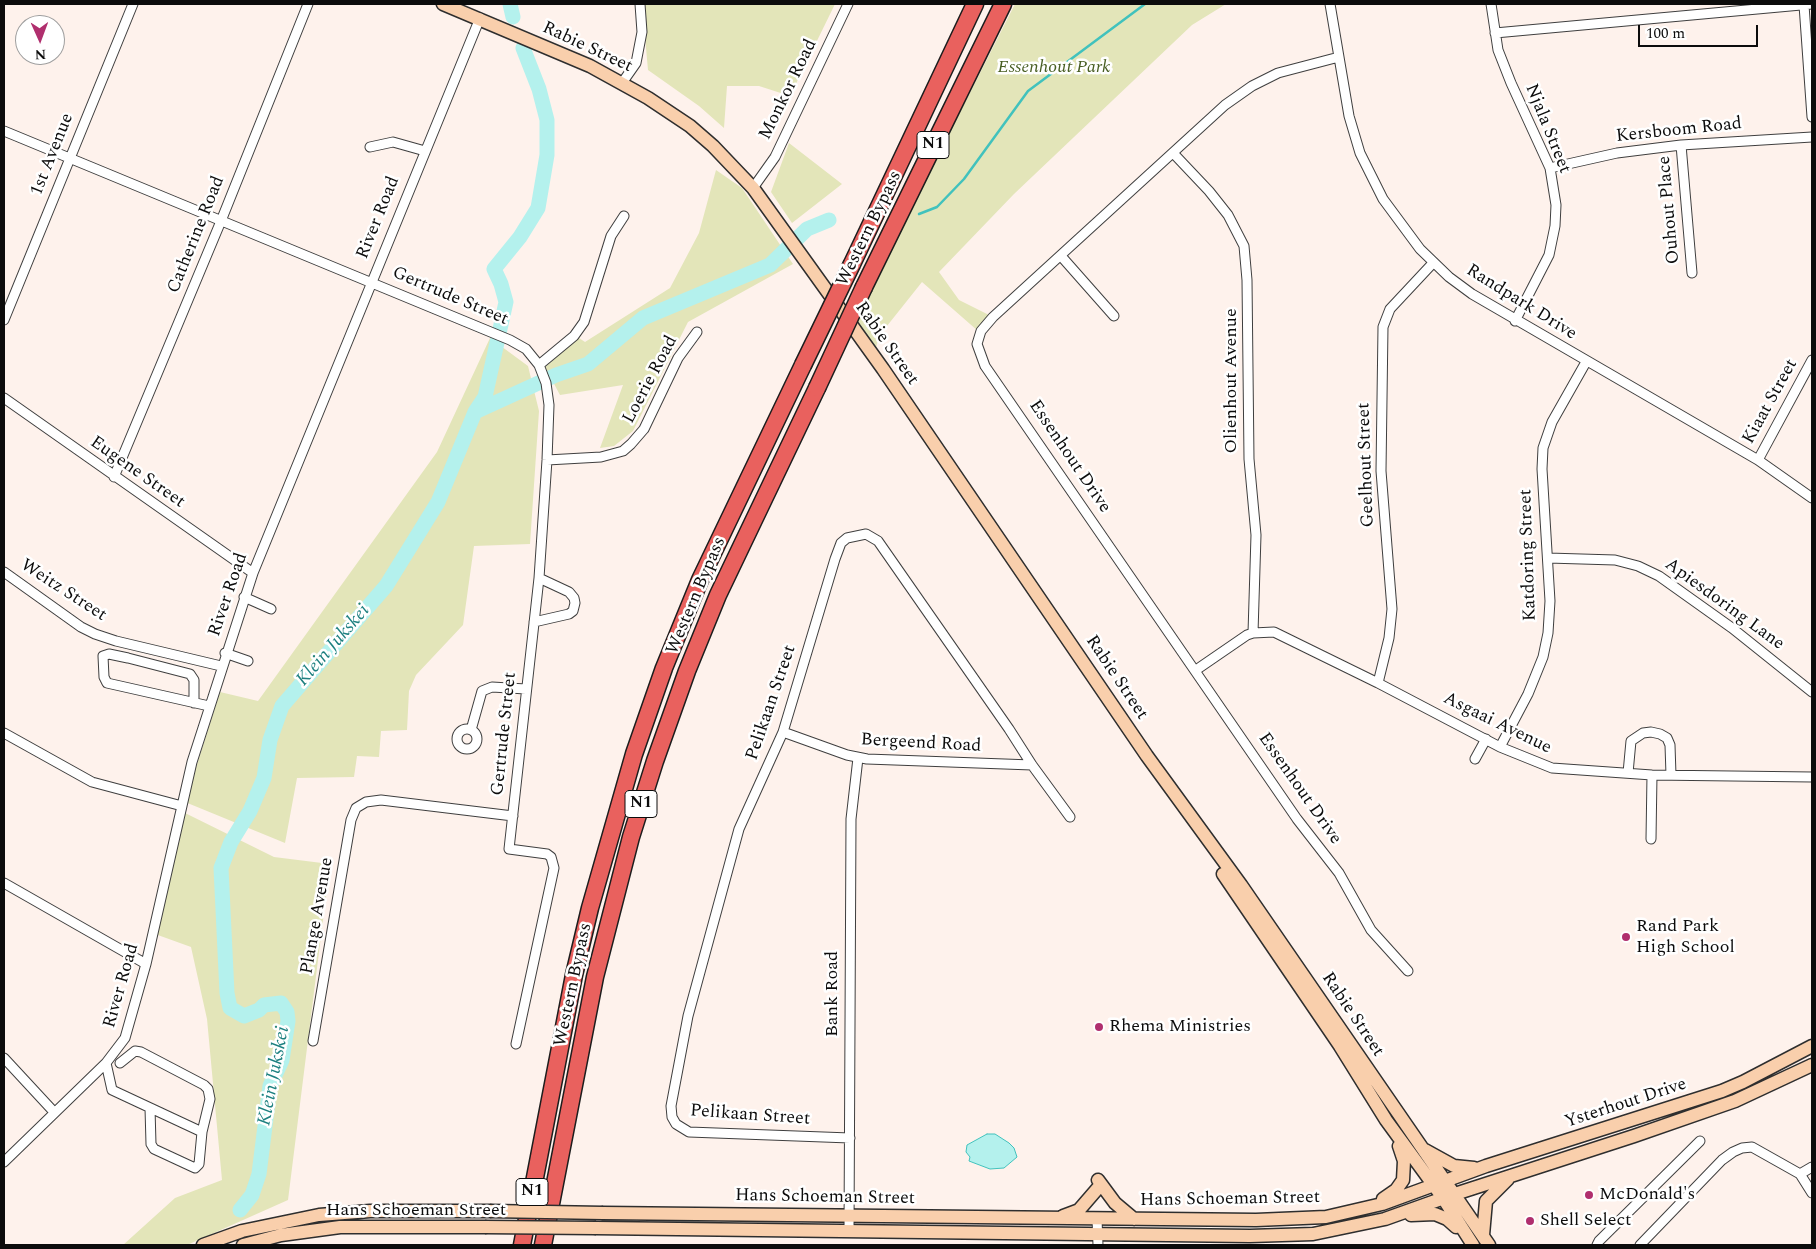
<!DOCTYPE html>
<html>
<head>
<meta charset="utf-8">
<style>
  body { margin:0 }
  #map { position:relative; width:1816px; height:1249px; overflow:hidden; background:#fef2ec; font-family:Spectral,serif }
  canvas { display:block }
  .frame { position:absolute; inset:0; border:5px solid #0c0c0c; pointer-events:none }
  .north { position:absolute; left:15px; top:15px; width:50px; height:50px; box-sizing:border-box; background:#fff; border:1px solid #9e9e9e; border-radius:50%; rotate:178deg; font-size:14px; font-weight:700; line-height:20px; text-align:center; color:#0c0c0c }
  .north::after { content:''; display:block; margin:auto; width:18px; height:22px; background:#b02f6e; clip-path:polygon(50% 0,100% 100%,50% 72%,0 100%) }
  .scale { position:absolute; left:1638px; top:25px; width:120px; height:22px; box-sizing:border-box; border:2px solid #0c0c0c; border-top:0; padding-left:6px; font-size:15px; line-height:18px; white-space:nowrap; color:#0c0c0c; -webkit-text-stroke:4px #fff; paint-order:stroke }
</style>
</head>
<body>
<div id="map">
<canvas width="1816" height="1249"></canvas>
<div class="frame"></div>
<div class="north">N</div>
<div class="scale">100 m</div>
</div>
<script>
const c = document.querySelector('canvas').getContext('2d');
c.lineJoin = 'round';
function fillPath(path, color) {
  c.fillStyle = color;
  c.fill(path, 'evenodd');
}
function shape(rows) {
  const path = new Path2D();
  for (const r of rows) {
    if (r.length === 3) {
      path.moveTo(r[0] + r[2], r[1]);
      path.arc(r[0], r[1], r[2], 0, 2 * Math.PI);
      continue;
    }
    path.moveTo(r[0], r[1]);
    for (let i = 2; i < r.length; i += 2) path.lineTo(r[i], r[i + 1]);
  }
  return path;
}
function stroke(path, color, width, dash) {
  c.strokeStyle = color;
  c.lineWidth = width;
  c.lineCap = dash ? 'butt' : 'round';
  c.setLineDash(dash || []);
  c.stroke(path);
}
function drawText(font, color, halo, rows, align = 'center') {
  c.font = font + ' Spectral,serif';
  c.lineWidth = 5;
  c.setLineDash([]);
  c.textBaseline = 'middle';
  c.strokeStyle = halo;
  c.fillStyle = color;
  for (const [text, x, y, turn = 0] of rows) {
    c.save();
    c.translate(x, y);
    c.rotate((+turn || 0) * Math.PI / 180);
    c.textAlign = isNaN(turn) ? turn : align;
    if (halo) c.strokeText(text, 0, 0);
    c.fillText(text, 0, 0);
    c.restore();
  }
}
fillPath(shape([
  [642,4,835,4,790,96,759,86,727,86,724,128,699,106,648,70],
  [1015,4,1226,4,1192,25,1014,194,939,272,959,300,991,316,978,331,922,282,879,336,874,356,850,329],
  [789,143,842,184,792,223,771,192],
  [716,170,742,188,793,264,688,322,633,431,614,446,600,448,623,385,560,395,545,367,579,338,585,342,670,288,699,233],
  [490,338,528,366,539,411,530,544,474,546,463,625,416,675,409,691,407,730,381,731,379,757,357,756,354,777,297,778,285,843,185,802,220,692,258,701,437,452],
  [183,812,274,857,330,864,288,1200,187,1245,123,1245,175,1198,222,1180,207,1019,191,947,155,934]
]), '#e3e5b9');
const water = shape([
  [987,1134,995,1134,1009,1143,1014,1148,1017,1157,1004,1168,990,1169,969,1161,970,1157,966,1152,967,1145,987,1134]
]);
fillPath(water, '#b4f1ed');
stroke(water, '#41c2bd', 1);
stroke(shape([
  [919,214,937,207,964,179,1028,91,1145,4]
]), '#41c2bd', 2.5);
stroke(shape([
  [510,4,513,17],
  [475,412,556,375,588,364,643,318,770,265,807,229,829,220],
  [240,1210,252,1195,259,1174,270,1086,282,1060,288,1021,287,1012,281,1003,264,1005,259,1010,244,1016,230,1008,227,993,221,868,231,842,250,811,264,778,270,740,282,706,386,586,438,502,475,412,485,397,506,302,501,284,494,269,520,237,538,208,547,155,547,120,539,89,523,48]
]), '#b4f1ed', 15);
const street = shape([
  [1330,4,1349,116,1360,153,1383,199,1420,249,1449,277,1472,294,1758,460,1812,498],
  [1491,4,1498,50,1511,83,1550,168,1556,205,1555,226,1549,255,1515,321],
  [1804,5,1812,117],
  [1495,33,1812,4],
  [1339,57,1278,73,1252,86,1225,105,993,317,981,331,977,344,985,366,1297,819,1339,873,1371,930,1408,971],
  [622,83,636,63,642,32,640,4],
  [4,131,510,340,526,349,539,365,546,383,549,405,547,460,539,578,509,849,547,854,551,857,554,868,516,1044],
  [1681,145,1692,273],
  [370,147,393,142,425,151],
  [1174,154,1209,191,1228,215,1244,246,1247,280,1249,459,1256,535,1253,633],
  [1550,168,1617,153,1681,145,1812,137],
  [753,188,775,157,848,4],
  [1061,256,1114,316],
  [4,320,133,4],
  [539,365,574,336,584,322,611,236,624,216],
  [4,398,253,573],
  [547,460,601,457,623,451,631,444,644,429,678,358,697,332],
  [1758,460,1812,360],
  [114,477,221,221,308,4],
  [1548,558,1615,560,1638,566,1659,576,1732,628,1812,692],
  [4,572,81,627,95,634,116,641,221,666],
  [244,597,271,609],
  [534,622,569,614,573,611,575,603,574,598,569,592,539,578],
  [225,653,248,661],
  [1196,670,1247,635,1253,633,1274,632,1378,683,1500,747,1552,768,1652,775,1812,777],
  [1378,683,1389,638,1392,609,1381,471,1383,327,1390,309,1433,263],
  [194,703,194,680,190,674,128,658,109,654,103,656,104,677,107,683,209,706],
  [467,739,10],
  [471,730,482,691,492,687,526,689],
  [783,732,847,755,867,759,1032,765],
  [4,733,92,782,182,806],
  [1500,747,1528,694,1543,657,1548,633,1550,601,1542,469,1543,448,1552,422,1586,362],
  [1475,759,1486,739],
  [1628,773,1631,741,1643,733,1651,732,1660,734,1667,738,1670,745,1671,775],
  [1651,839,1652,775],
  [4,883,146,964],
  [313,1041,351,820,356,808,366,802,381,800,513,816],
  [4,1058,54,1112],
  [106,1063,112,1090,202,1132,199,1164,195,1168,154,1149,151,1144,150,1108],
  [120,1063,135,1051,141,1052,204,1085,208,1089,210,1099,202,1132],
  [850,1138,689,1132,676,1124,672,1117,671,1106,688,1016,739,829,783,732,835,559,841,543,847,538,866,534,878,541,1009,729,1032,765,1070,817],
  [4,1162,106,1063,125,1038,146,964,192,762,253,573,480,18],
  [1800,1174,1812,1167],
  [1097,1219,1098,1245],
  [849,1231,851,819,858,758],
  [1597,1245,1599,1241,1700,1141],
  [1640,1245,1722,1160,1733,1152,1742,1148,1752,1147,1800,1174,1812,1193]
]);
const secondary = shape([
  [443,4,590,66,648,98,690,126,713,146,753,188,883,369,1147,756,1241,885,1489,1245],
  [1223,874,1340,1046,1386,1120,1443,1198,1473,1245],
  [1425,1150,1454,1166,1474,1168],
  [1098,1180,1115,1203,1134,1219],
  [1383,1199,1396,1190,1403,1180,1404,1161,1399,1146],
  [603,1213,1256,1220,1326,1217,1382,1204,1486,1166,1722,1091,1743,1082,1812,1046],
  [1411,1215,1435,1214,1447,1219,1456,1227],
  [1063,1216,1079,1210,1098,1188],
  [596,1228,1250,1236,1313,1234,1385,1219,1455,1194,1634,1136,1735,1101,1812,1065],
  [1483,1235,1486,1201,1508,1179],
  [203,1245,242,1231,319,1215,370,1211,490,1211],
  [243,1245,281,1235,340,1227,485,1227]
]);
const highway = shape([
  [852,264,975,4],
  [864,287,1003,4],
  [522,1245,574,975,590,908,634,754,664,668,700,580,803,365],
  [543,1245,595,977,631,837,655,761,687,671,718,595,817,388]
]);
stroke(street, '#3f3f3f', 11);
stroke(secondary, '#2e2e2e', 15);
stroke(highway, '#1d1d1d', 19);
stroke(street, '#fff', 9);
stroke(secondary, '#f9cfac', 12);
stroke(highway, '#e9615e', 16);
const secondaryBridge = shape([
  [490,1211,603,1213],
  [485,1227,596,1228]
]);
const highwayBridge = shape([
  [803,365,852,264],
  [817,388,864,287]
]);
stroke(secondaryBridge, '#2e2e2e', 15, []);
stroke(highwayBridge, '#1d1d1d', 19, []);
stroke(secondaryBridge, '#f9cfac', 12);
stroke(highwayBridge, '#e9615e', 16);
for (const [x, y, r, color] of [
  [1626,937,5,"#b02f6e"],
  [1099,1027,5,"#b02f6e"],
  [1589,1195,5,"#b02f6e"],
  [1530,1221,5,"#b02f6e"]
]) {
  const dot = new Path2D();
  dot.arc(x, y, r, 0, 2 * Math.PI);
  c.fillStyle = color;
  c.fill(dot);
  stroke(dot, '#fff', 2);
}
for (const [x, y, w] of [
  [933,145,32],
  [641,804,32],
  [532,1192,32]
]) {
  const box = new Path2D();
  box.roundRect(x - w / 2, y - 13.5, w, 27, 4);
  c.fillStyle = '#fff';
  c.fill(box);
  stroke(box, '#0c0c0c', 1);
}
drawText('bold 16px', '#0c0c0c', null, [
  ["N1",933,145],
  ["N1",641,804],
  ["N1",532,1192]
]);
drawText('18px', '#0c0c0c', '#fff', [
  ["Rabie Street",587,48,25],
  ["Monkor Road",789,90,-64],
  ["Njala Street",1547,129,68],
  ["Kersboom Road",1679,131,-6],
  ["1st Avenue",53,155,-68],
  ["Ouhout Place",1670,210,-95],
  ["River Road",379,218,-68],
  ["Western Bypass",870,229,-64],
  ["Catherine Road",197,235,-68],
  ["Gertrude Street",450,297,23],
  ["Randpark Drive",1521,303,32],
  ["Rabie Street",886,344,55],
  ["Loerie Road",651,380,-62],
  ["Olienhout Avenue",1232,381,-90],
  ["Kiaat Street",1771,402,-61],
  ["Essenhout Drive",1069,457,56],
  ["Geelhout Street",1367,465,-92],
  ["Eugene Street",137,473,35],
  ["Katdoring Street",1529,555,-92],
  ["Weitz Street",63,591,33],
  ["River Road",229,595,-71],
  ["Western Bypass",697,596,-67],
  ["Apiesdoring Lane",1724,605,36],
  ["Rabie Street",1116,678,56],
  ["Pelikaan Street",772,703,-71],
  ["Asgaai Avenue",1497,724,26],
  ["Gertrude Street",505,734,-84],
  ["Bergeend Road",921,744,3],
  ["Essenhout Drive",1299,789,55],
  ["Plange Avenue",318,916,-80],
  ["Western Bypass",574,985,-78],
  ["River Road",122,986,-74],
  ["Bank Road",833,994,-90],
  ["Rabie Street",1352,1015,56],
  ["Ysterhout Drive",1626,1104,-18],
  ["Pelikaan Street",750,1116,4],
  ["Hans Schoeman Street",825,1198,1],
  ["Hans Schoeman Street",1230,1200,-1],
  ["Hans Schoeman Street",416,1211]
]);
drawText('italic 18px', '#485e22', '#fff', [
  ["Essenhout Park",1054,68]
]);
drawText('18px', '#0c0c0c', '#fff', [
  ["Rand Park",1636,927],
  ["High School",1636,948],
  ["Rhema Ministries",1109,1027],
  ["McDonald's",1599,1195],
  ["Shell Select",1540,1221]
], 'left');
drawText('italic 19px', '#1d8080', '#fff', [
  ["Klein Jukskei",334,646,-49],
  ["Klein Jukskei",275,1076,-79]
]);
</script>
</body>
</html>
